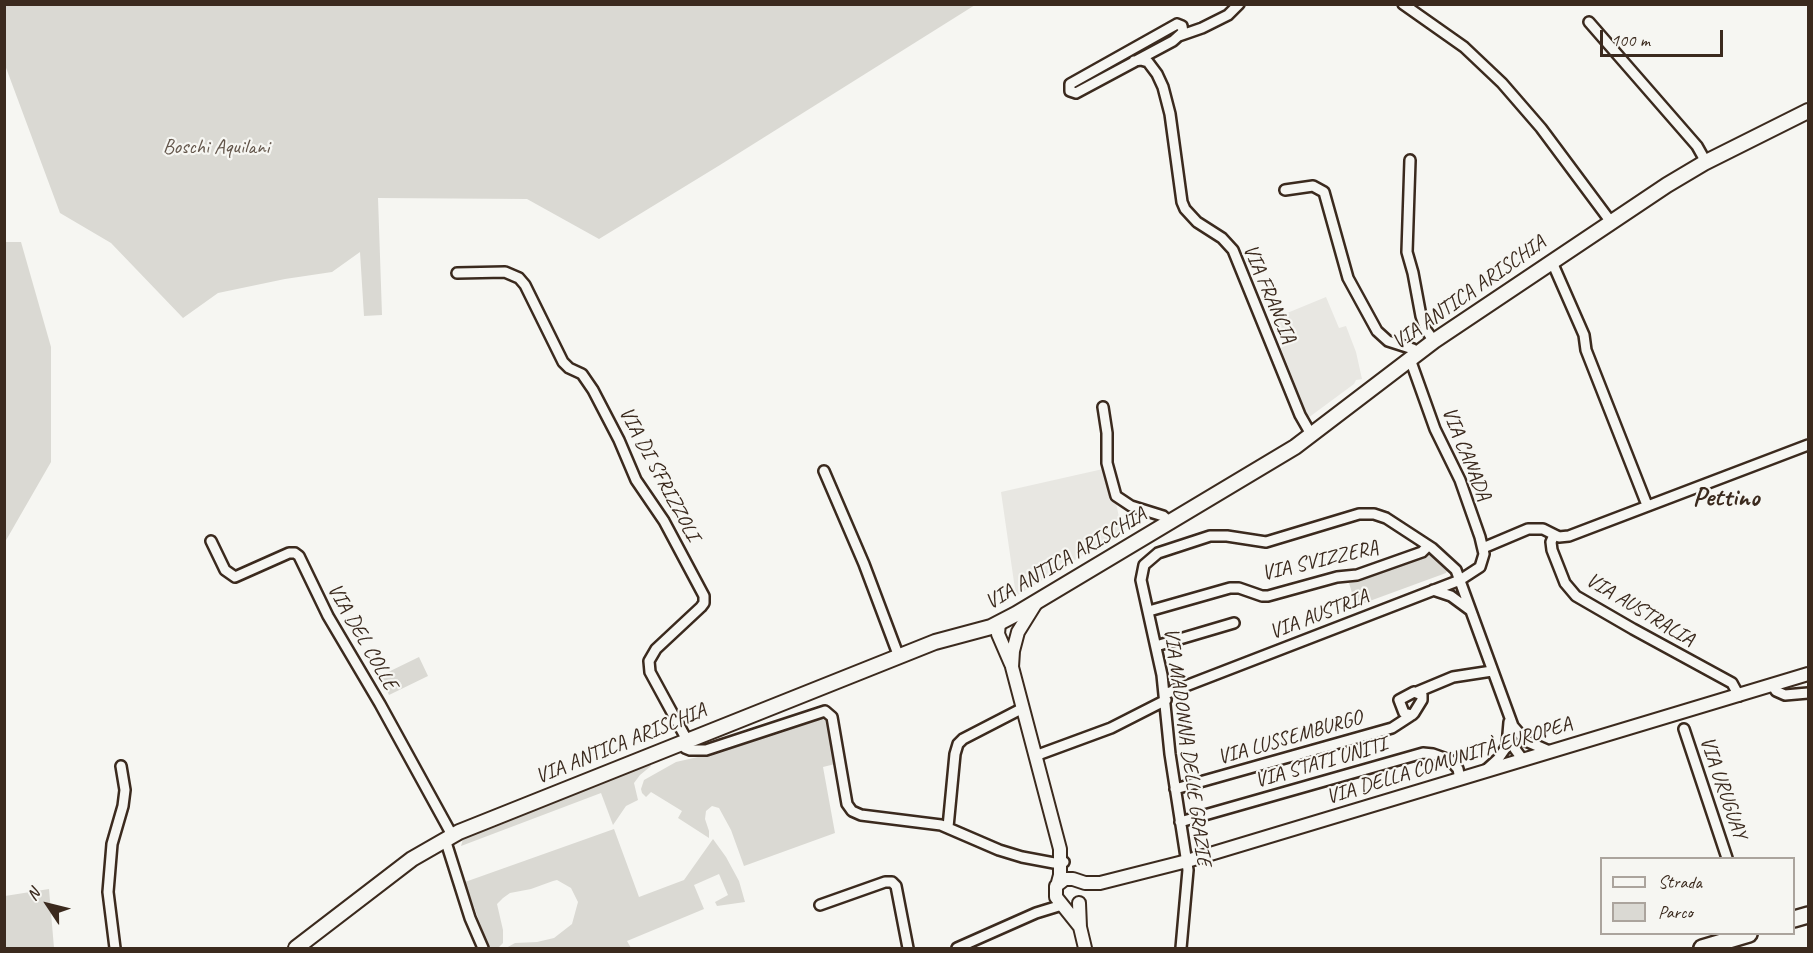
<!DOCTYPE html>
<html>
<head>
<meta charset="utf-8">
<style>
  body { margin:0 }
  #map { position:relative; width:1813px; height:953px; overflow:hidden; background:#f6f6f2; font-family:Caveat,sans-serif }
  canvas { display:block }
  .frame { position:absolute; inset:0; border:6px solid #3b2a1e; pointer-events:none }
  .legend { position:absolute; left:1600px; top:857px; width:195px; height:78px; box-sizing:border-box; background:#f6f6f2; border:2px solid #aba49d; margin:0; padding:8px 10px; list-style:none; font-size:18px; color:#3b2a1e }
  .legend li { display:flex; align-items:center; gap:12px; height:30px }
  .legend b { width:30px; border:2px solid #aba49d }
  .north { position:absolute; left:18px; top:875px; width:60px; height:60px; -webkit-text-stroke:4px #f6f6f2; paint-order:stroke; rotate:305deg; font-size:16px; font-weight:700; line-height:24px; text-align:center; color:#3b2a1e }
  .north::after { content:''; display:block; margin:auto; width:21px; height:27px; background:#3b2a1e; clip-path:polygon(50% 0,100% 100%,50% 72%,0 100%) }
  .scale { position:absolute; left:1600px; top:30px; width:123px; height:27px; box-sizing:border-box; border:3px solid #3b2a1e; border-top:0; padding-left:8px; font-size:18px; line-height:21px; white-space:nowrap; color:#3b2a1e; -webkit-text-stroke:4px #f6f6f2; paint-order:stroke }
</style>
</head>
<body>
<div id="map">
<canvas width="1813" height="953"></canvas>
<div class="frame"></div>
<ul class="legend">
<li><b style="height:8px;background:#f6f6f2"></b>Strada</li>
<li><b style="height:16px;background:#dad9d3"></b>Parco</li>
</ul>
<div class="north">N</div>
<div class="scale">100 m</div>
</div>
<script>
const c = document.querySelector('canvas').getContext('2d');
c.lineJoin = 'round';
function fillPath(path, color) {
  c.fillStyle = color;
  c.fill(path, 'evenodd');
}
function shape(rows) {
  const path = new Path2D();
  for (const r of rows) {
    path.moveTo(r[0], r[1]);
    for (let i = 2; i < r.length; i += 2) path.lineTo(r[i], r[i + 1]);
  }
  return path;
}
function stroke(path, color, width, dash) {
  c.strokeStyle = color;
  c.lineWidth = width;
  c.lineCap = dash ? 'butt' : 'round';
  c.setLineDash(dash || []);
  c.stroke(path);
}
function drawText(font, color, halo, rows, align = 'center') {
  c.font = font + ' Caveat,sans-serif';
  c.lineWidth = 4.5;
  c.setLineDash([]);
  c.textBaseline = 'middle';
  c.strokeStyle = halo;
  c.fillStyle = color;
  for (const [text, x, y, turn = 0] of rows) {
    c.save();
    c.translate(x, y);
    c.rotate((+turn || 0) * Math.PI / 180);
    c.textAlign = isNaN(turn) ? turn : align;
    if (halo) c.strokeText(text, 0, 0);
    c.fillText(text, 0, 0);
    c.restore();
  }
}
fillPath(shape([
  [1326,297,1339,328,1346,326,1356,352,1362,379,1356,380,1354,384,1308,418,1281,348,1286,345,1275,318],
  [1103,469,1111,495,1116,503,1123,536,1093,549,1016,596,1001,492]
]), '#e8e7e2');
fillPath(shape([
  [5,4,975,4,975,5,720,165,599,239,527,199,378,198,382,315,364,316,360,252,332,272,285,279,218,293,183,318,111,243,60,213,5,65],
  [5,242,21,242,51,347,51,462,5,542],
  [1432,552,1450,564,1446,573,1356,606,1349,583,1424,557,1423,555],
  [419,657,428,676,389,695,380,676],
  [824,716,827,723,835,764,823,767,835,833,744,866,731,830,719,808,712,806,706,811,705,819,709,831,709,838,678,818,682,811,651,792,646,797,642,793,641,789,644,780,676,762,711,754],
  [650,762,651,766,640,775,634,783,638,800,626,806,613,825,601,793,461,846,464,836],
  [614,829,639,897,684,880,713,839,726,857,739,881,745,902,717,906,715,902,728,895,719,874,694,885,704,909,627,941,631,948,506,948,515,943,537,942,554,938,572,924,578,902,571,888,557,880,553,881,531,889,510,893,503,898,497,904,503,930,503,943,498,948,489,948,465,882],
  [49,889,54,948,5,948,5,896]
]), '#dad9d3');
const minor = shape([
  [1403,4,1464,47,1502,83,1541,128,1611,222],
  [1589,22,1697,146,1706,162],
  [1177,24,1182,26,1183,32,1173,41,1076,93,1070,91,1070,84,1177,24],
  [1179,36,1202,28,1228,15,1239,4],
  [1134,61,1141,60,1148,62,1157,74,1163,87,1170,114,1182,202,1185,209,1197,222,1222,238,1233,250,1300,415,1312,436],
  [1410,160,1407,252,1413,273,1421,316,1426,330,1434,341],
  [1285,190,1313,186,1324,192,1348,278,1377,331,1388,341,1413,349,1417,353],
  [1552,262,1584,335,1586,350,1647,505],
  [457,273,505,272,519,278,525,285,563,362,569,368,582,374,593,390,619,440,636,480,664,521,704,596,704,603,701,607,656,649,649,661,650,672,687,740],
  [1103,407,1107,433,1107,463,1116,496,1131,506,1163,516,1171,523],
  [824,471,864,564,899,657],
  [1554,535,1551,542,1552,550,1565,583,1576,596,1633,629,1732,683,1739,696],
  [211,541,225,570,235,577,289,553,295,553,299,556,328,616,380,704,452,835],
  [1483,548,1528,529,1543,529,1559,537,1569,536,1808,445],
  [1433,590,1451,596,1470,610],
  [1149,611,1230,588,1239,588,1262,596,1268,596,1337,577,1357,575,1422,552,1428,546],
  [1156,646,1234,623],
  [1773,686,1776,691,1785,695,1808,693],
  [1414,692,1422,695,1422,700,1414,713,1412,715,1404,713,1399,700,1414,692],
  [1417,692,1453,677,1492,671],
  [1165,694,1460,580,1480,567,1484,554,1480,537,1460,480,1435,429,1410,359],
  [1684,729,1727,858],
  [1510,737,1515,749,1523,760],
  [682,742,685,748,690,750,706,750,825,711,832,717,847,804,852,811,861,815,941,825,999,850,1022,857,1054,863,1064,862],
  [1035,756,1111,728,1166,700],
  [1487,769,1498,759,1507,746,1509,722],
  [1175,789,1392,728,1412,715],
  [1180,822,1423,753,1433,754,1450,760,1458,769,1460,779],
  [948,827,955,754,958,744,963,739,1023,708],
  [445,839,470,918,483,948],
  [820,905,885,882,892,882,896,886,908,948],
  [115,948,108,892,112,844,123,806,125,790,121,766],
  [957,948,1036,913,1062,905],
  [1181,948,1188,870,1170,754,1162,675,1141,580,1144,565,1158,553,1210,536,1227,536,1266,542,1359,514,1374,514,1386,518,1432,548,1456,570,1513,726,1526,741,1549,751]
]);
const tertiary = shape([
  [1036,603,1018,632,1013,651,1012,667,1060,849,1060,875,1057,886],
  [999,623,998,634,1011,664],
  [1079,903,1080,927,1085,948],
  [1080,927,1056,897,1056,886,1065,879,1073,879,1085,883,1100,883,1187,861,1808,674]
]);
const secondary = shape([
  [296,948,412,859,459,832,935,642,991,627,1016,614,1295,447,1434,341,1667,185,1704,163,1808,111]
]);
const primary = shape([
  [1794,919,1808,915],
  [1702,948,1749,934]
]);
stroke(minor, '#3b2a1e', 14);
stroke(tertiary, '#3b2a1e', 16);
stroke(secondary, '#3b2a1e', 18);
stroke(primary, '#3b2a1e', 20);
stroke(minor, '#f6f6f2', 9);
stroke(tertiary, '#f6f6f2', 12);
stroke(secondary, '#f6f6f2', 14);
stroke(primary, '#f6f6f2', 15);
drawText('21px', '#63564b', '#f6f6f2', [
  ["Boschi Aquilani",216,147]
]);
drawText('21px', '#3b2a1e', '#f6f6f2', [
  ["VIA ANTICA ARISCHIA",1469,293,-35],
  ["VIA FRANCIA",1269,294,67],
  ["VIA CANADA",1466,454,68],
  ["VIA DI SFRIZZOLI",659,474,62],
  ["VIA ANTICA ARISCHIA",1066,559,-30],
  ["VIA SVIZZERA",1320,561,-13],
  ["VIA AUSTRALIA",1640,610,31],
  ["VIA AUSTRIA",1319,615,-21],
  ["VIA DEL COLLE",362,637,60],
  ["VIA LUSSEMBURGO",1290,738,-16],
  ["VIA ANTICA ARISCHIA",621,744,-22],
  ["VIA MADONNA DELLE GRAZIE",1187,747,82],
  ["VIA DELLA COMUNITÀ EUROPEA",1449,761,-17],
  ["VIA STATI UNITI",1321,763,-16],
  ["VIA URUGUAY",1723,788,71]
]);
drawText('bold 27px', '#3b2a1e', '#f6f6f2', [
  ["Pettino",1726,498]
]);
</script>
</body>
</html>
